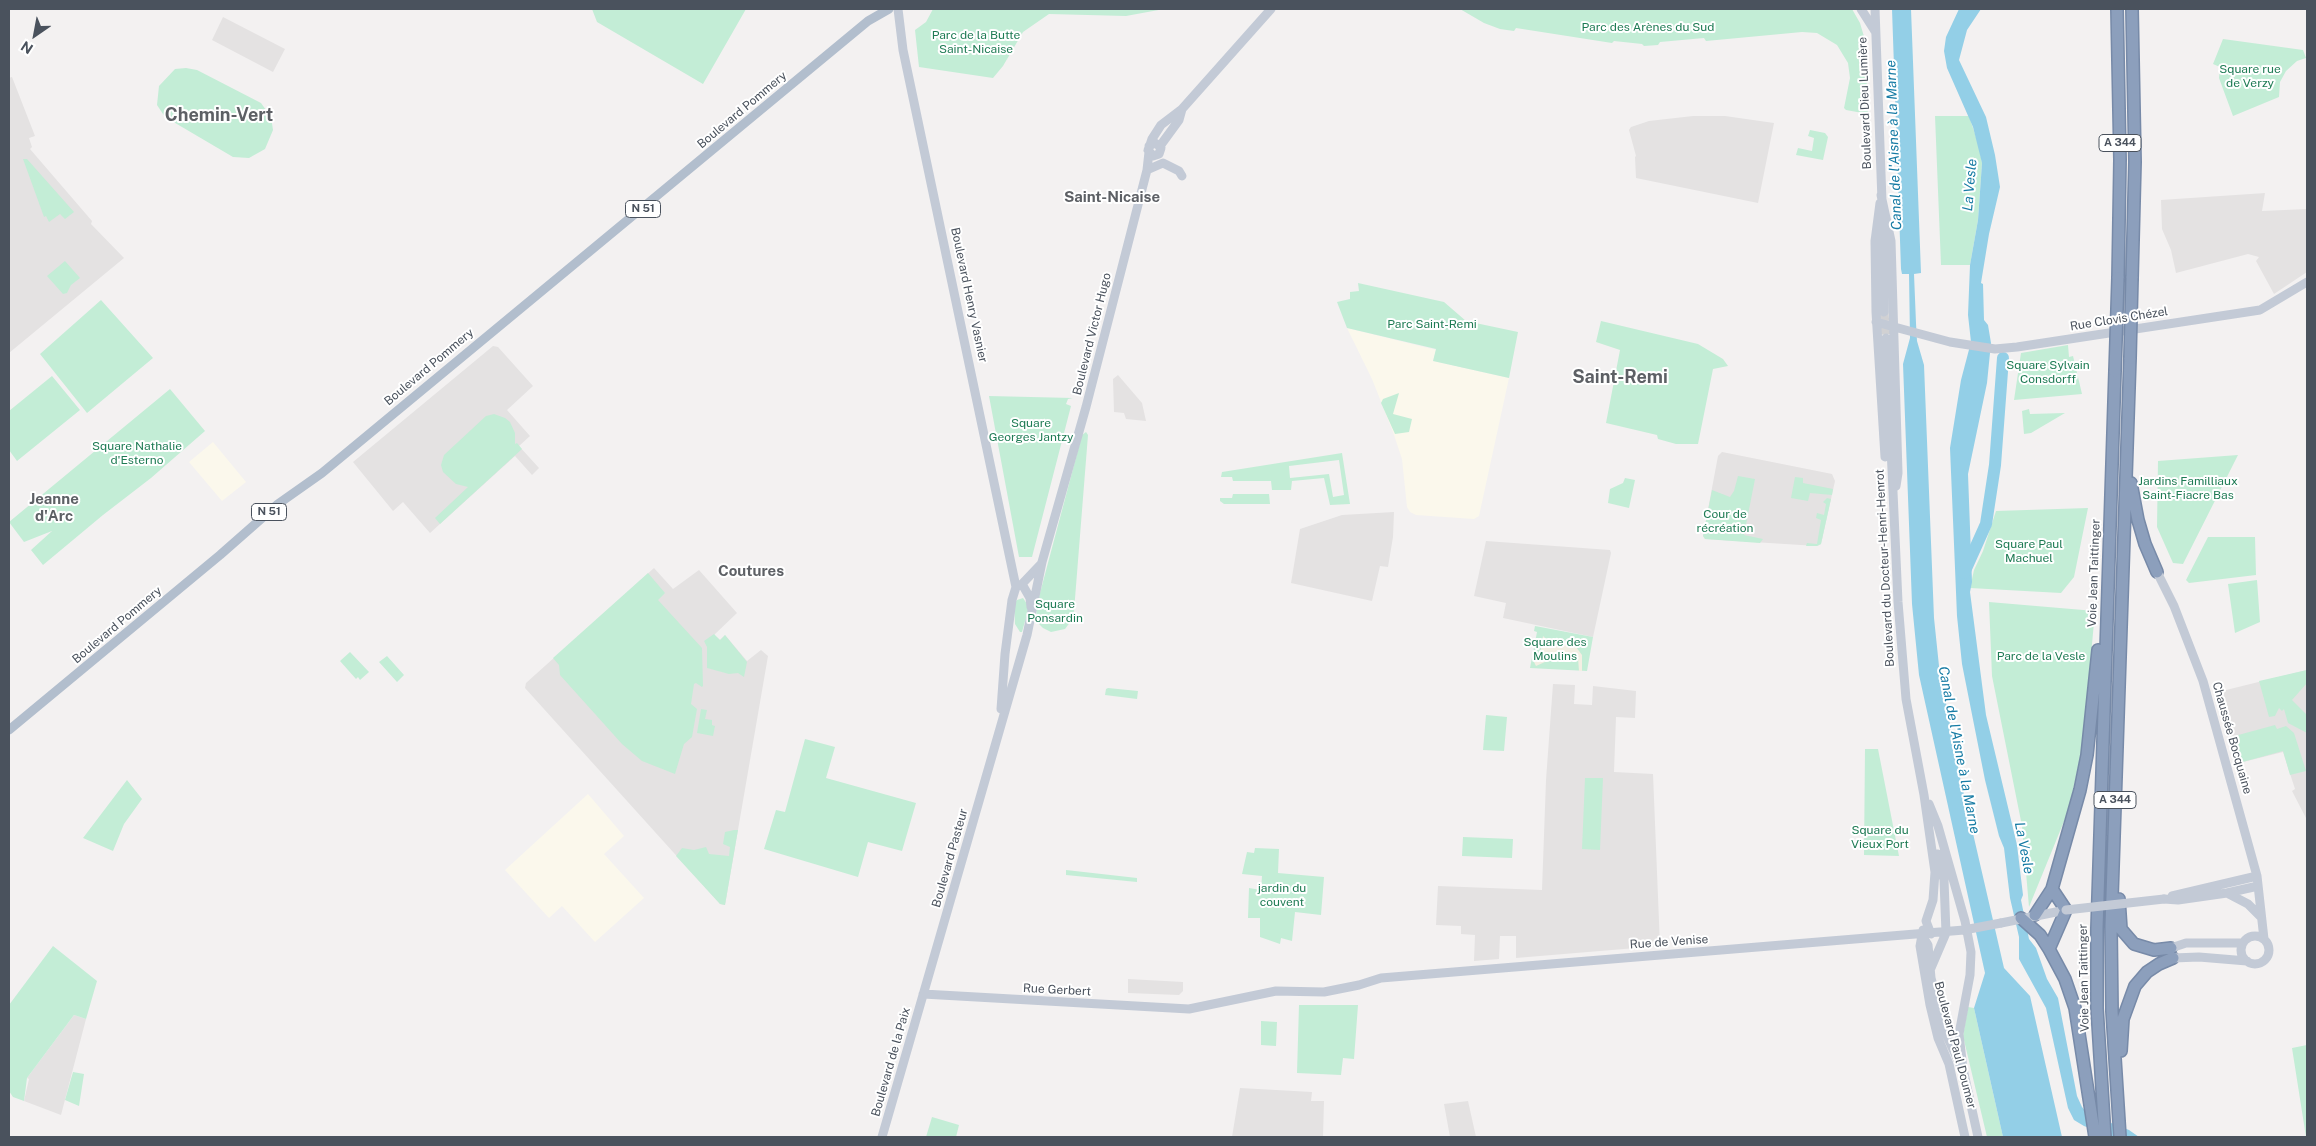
<!DOCTYPE html>
<html>
<head>
<meta charset="utf-8">
<style>
  body { margin:0 }
  #map { position:relative; width:2316px; height:1146px; overflow:hidden; background:#f3f1f1; font-family:"Public Sans",sans-serif }
  canvas { display:block }
  .frame { position:absolute; inset:0; border:10px solid #4a525d; pointer-events:none }
  .north { position:absolute; left:10px; top:10px; width:50px; height:50px; -webkit-text-stroke:4px #fff; paint-order:stroke; rotate:213deg; font-size:14px; font-weight:700; line-height:20px; text-align:center; color:#4a525d }
  .north::after { content:''; display:block; margin:auto; width:18px; height:22px; background:#4a525d; clip-path:polygon(50% 0,100% 100%,50% 72%,0 100%) }
</style>
</head>
<body>
<div id="map">
<canvas width="2316" height="1146"></canvas>
<div class="frame"></div>
<div class="north">N</div>
</div>
<script>
const c = document.querySelector('canvas').getContext('2d');
c.lineJoin = 'round';
function fillPath(path, color) {
  c.fillStyle = color;
  c.fill(path, 'evenodd');
}
function shape(rows) {
  const path = new Path2D();
  for (const r of rows) {
    if (r.length === 3) {
      path.moveTo(r[0] + r[2], r[1]);
      path.arc(r[0], r[1], r[2], 0, 2 * Math.PI);
      continue;
    }
    path.moveTo(r[0], r[1]);
    for (let i = 2; i < r.length; i += 2) path.lineTo(r[i], r[i + 1]);
  }
  return path;
}
function stroke(path, color, width, dash) {
  c.strokeStyle = color;
  c.lineWidth = width;
  c.lineCap = dash ? 'butt' : 'round';
  c.setLineDash(dash || []);
  c.stroke(path);
}
function drawText(font, color, halo, rows, align = 'center') {
  c.font = font + ' "Public Sans",sans-serif';
  c.lineWidth = 4;
  c.setLineDash([]);
  c.textBaseline = 'middle';
  c.strokeStyle = halo;
  c.fillStyle = color;
  for (const [text, x, y, turn = 0] of rows) {
    c.save();
    c.translate(x, y);
    c.rotate((+turn || 0) * Math.PI / 180);
    c.textAlign = isNaN(turn) ? turn : align;
    if (halo) c.strokeText(text, 0, 0);
    c.fillText(text, 0, 0);
    c.restore();
  }
}
fillPath(shape([
  [1347,328,1436,350,1433,361,1509,378,1479,516,1474,519,1416,515,1410,512,1407,507,1402,459,1393,432,1372,379],
  [213,442,246,482,222,501,189,462],
  [588,794,624,836,604,854,644,898,595,942,562,906,549,918,505,870]
]), '#fbf8ec');
fillPath(shape([
  [223,17,285,49,273,72,212,40],
  [12,77,35,136,29,138,32,147,30,149,92,221,91,224,124,258,9,353,9,78],
  [1693,116,1725,116,1774,123,1758,203,1636,178,1635,157,1636,156,1629,130,1631,127,1649,121],
  [2265,193,2262,211,2307,209,2307,272,2274,294,2256,261,2259,257,2248,254,2176,273,2171,250,2162,229,2161,200],
  [493,346,498,347,533,386,507,410,530,436,519,446,539,468,532,475,515,456,430,533,403,502,393,511,353,462],
  [1118,375,1142,403,1146,421,1126,419,1124,413,1114,412,1113,379],
  [1722,452,1832,474,1835,481,1821,544,1817,546,1705,539,1703,536,1718,456],
  [1394,512,1393,537,1388,567,1380,566,1372,601,1291,583,1300,529,1342,515],
  [1486,541,1610,550,1611,553,1593,637,1503,618,1506,603,1474,596],
  [654,568,673,589,699,570,737,613,714,635,720,640,725,635,747,661,761,650,768,656,725,905,720,904,525,688,526,683],
  [2307,670,2307,820,2292,791,2295,789,2283,752,2239,763,2218,692],
  [1553,684,1575,685,1574,704,1592,705,1593,686,1636,691,1635,718,1616,717,1614,772,1653,774,1660,946,1516,958,1516,936,1500,936,1499,959,1474,961,1475,935,1461,934,1461,926,1436,925,1438,886,1542,890,1546,780],
  [1128,979,1183,982,1183,991,1179,995,1128,993],
  [74,1015,86,1019,61,1115,24,1101,29,1079,27,1078],
  [1240,1088,1312,1092,1311,1101,1324,1101,1323,1137,1232,1137],
  [1468,1101,1476,1137,1450,1137,1444,1104]
]), '#e4e2e2');
fillPath(shape([
  [592,9,746,9,703,84,597,22],
  [933,9,1164,9,1126,16,1049,14,1023,32,1003,66,993,78,919,67,915,30,926,22],
  [1460,9,1852,9,1860,23,1865,40,1868,114,1846,110,1844,108,1850,78,1848,63,1837,45,1817,33,1802,32,1706,41,1704,38,1660,42,1658,45,1644,46,1642,44,1614,41,1612,43,1516,28,1514,31,1500,29,1484,23],
  [2223,39,2303,50,2306,58,2297,61,2286,71,2280,82,2279,97,2233,116,2219,78,2220,67,2213,64],
  [186,68,197,70,261,103,271,117,273,130,265,149,249,158,233,157,165,117,157,105,159,86,175,69],
  [1935,116,1969,116,1979,146,1982,163,1978,220,1970,265,1941,265],
  [1810,130,1825,133,1828,137,1823,160,1796,155,1798,148,1812,151,1814,138,1808,136],
  [23,159,27,159,74,212,65,219,60,214,49,222,46,216,44,217],
  [65,261,80,278,71,285,67,293,63,294,47,276],
  [1358,283,1444,302,1466,321,1518,332,1509,378,1433,361,1436,349,1347,328,1337,302,1350,299,1350,292,1359,291],
  [101,300,153,358,87,413,40,354],
  [1601,321,1698,344,1723,359,1728,366,1713,369,1698,444,1676,444,1658,439,1657,435,1606,423,1620,350,1596,342],
  [2068,345,2069,357,2073,356,2082,394,2014,400,2021,353],
  [52,376,80,410,17,461,9,450,9,411],
  [170,389,205,431,151,478,103,515,43,565,31,550,52,531,24,542,9,522],
  [1399,393,1393,414,1412,419,1409,432,1395,434,1381,403,1383,399],
  [989,396,1073,398,1068,399,1066,404,1071,406,1032,557,1019,557],
  [2029,409,2030,414,2065,413,2031,433,2024,434,2022,411],
  [494,414,505,418,510,422,515,433,515,444,517,443,522,449,440,524,435,518,468,487,456,484,443,472,441,465,444,455,486,416],
  [1086,432,1088,435,1074,611,1071,621,1065,629,1051,632,1043,628,1037,622,1036,608,1082,435],
  [1342,453,1350,504,1330,505,1324,478,1292,481,1291,490,1272,490,1271,481,1233,481,1232,477,1221,477,1222,472],
  [1339,460,1344,495,1333,497,1329,474,1290,478,1289,466],
  [2238,455,2183,564,2173,563,2157,527,2158,461],
  [1738,476,1755,479,1744,535,1763,539,1760,543,1705,539,1703,536,1712,490,1730,497,1734,491],
  [1795,477,1803,478,1803,483,1833,489,1832,495,1810,493,1808,501,1791,498],
  [1625,478,1635,480,1629,508,1608,503,1610,489,1623,483],
  [1233,494,1269,494,1270,504,1224,504,1220,501,1220,498,1232,498],
  [1827,498,1831,499,1821,544,1817,546,1806,546,1807,543,1817,544,1821,520,1816,518,1817,513,1824,515,1826,504,1823,502],
  [2088,508,2074,577,2061,593,1970,588,1974,570,1983,551,1996,511],
  [2208,537,2255,537,2256,575,2189,583,2186,580],
  [648,573,665,593,658,600,702,648,703,686,702,687,696,683,694,684,691,704,697,709,692,737,684,744,675,774,642,761,622,744,560,675,559,665,553,658],
  [2257,580,2260,622,2235,633,2228,584],
  [1023,598,1029,607,1022,632,1020,632,1015,624,1014,603,1017,600],
  [1989,602,2095,611,2083,744,2069,809,2029,907,2022,826,1992,676],
  [1535,626,1593,637,1587,671,1530,668,1537,632,1534,631],
  [714,634,720,640,725,635,747,662,744,677,738,673,729,674,707,668,707,647,704,641],
  [350,652,369,672,360,680,358,677,356,679,340,661],
  [387,656,404,675,397,682,379,662],
  [2307,670,2307,683,2292,700,2307,715,2307,733,2288,723,2284,709,2282,711,2279,708,2275,716,2269,717,2259,681],
  [1108,688,1138,691,1137,699,1105,695,1106,689],
  [701,709,707,710,705,719,712,720,712,725,715,726,713,736,697,733],
  [1486,715,1507,717,1504,751,1483,750],
  [2275,725,2277,729,2286,726,2294,733,2306,771,2290,775,2283,751,2239,763,2231,737],
  [805,739,835,747,826,778,916,803,902,851,868,842,858,877,764,849,776,810,785,812],
  [1865,749,1878,749,1899,856,1864,855],
  [1585,778,1603,778,1600,850,1582,849],
  [127,780,142,799,124,824,113,851,83,838],
  [734,830,738,830,725,905,720,904,676,856,682,848,694,850,706,847,709,854,729,856,730,847,723,844,725,832],
  [1463,837,1513,839,1512,858,1462,856],
  [1255,848,1279,849,1278,873,1324,877,1321,915,1295,912,1292,941,1281,938,1280,944,1260,937,1260,918,1248,918,1249,888,1261,890,1262,876,1242,874,1247,852,1254,853],
  [1066,870,1137,878,1137,882,1066,875],
  [53,946,97,981,86,1019,74,1015,27,1078,24,1101,13,1097,9,1091,9,1005],
  [1299,1005,1358,1005,1354,1059,1343,1058,1341,1075,1297,1073],
  [1968,1007,1974,1008,2003,1137,1987,1137,1963,1036],
  [1261,1021,1277,1022,1276,1046,1261,1045],
  [2307,1045,2307,1137,2306,1137,2292,1048],
  [73,1072,84,1074,79,1106,65,1100],
  [932,1117,959,1125,956,1137,926,1137]
]), '#c3edd6');
fillPath(shape([
  [1543,636,1551,644,1560,638,1563,643,1570,639,1582,655,1582,671,1579,671,1578,658,1574,659,1568,655,1558,661,1556,657,1536,666,1534,662,1539,660]
]), '#f3efe3');
fillPath(shape([
  [1892,9,1911,9,1921,273,1914,274,1916,323,1917,341,1924,365,1934,618,1939,666,1960,777,2004,968,2030,996,2062,1137,2003,1137,1974,1008,1985,973,1919,675,1912,604,1903,364,1910,338,1909,274,1902,274,1901,269],
  [1959,9,1981,9,1967,30,1959,60,1986,117,1995,155,2000,187,1989,234,1981,283,1983,284,1984,320,1988,325,1991,343,1987,383,1968,474,1972,582,1970,592,1986,715,2017,845,2023,895,2021,900,2029,939,2036,948,2047,979,2058,998,2077,1096,2082,1107,2088,1114,2129,1130,2139,1137,2113,1137,2084,1126,2074,1120,2068,1108,2046,1008,2019,959,2019,937,2010,898,2004,848,1999,836,1985,780,1962,664,1957,616,1950,448,1961,380,1971,342,1968,315,1970,265,1978,220,1982,163,1973,127,1947,68,1944,51,1946,37]
]), '#93cfe7');
stroke(shape([
  [1964,573,1986,524,1995,465,2003,358]
]), '#93cfe7', 12);
stroke(shape([
  [1884,312,1886,338]
]), '#d1d1d3', 9, [9, 4.5]);
const highway = shape([
  [2117,9,2120,160,2118,278],
  [2132,9,2135,162,2132,278],
  [2131,483,2138,520,2145,544,2157,572],
  [2119,899,2121,929,2134,944,2154,950,2171,948],
  [2035,915,2052,889,2080,790,2087,755,2098,650],
  [2021,918,2040,935,2049,949,2065,979,2075,1008,2095,1137],
  [2049,949,2066,910,2052,889],
  [2121,1051,2123,1019,2135,986,2147,972,2159,964,2173,958],
  [2105,1137,2097,1008,2097,928,2115,371],
  [2120,1137,2112,1011,2111,926,2130,358]
]);
stroke(highway, '#778aa8', 14);
stroke(shape([
  [898,9,903,50,1016,587,1012,600,1005,654,1001,709],
  [1861,9,1875,31],
  [1875,9,1882,201],
  [1149,146,1155,143,1158,145,1161,148,1159,154,1153,156,1148,150,1149,148,1152,139,1161,125,1182,109,1271,9],
  [1160,146,1179,120,1182,109],
  [1147,170,1163,163,1179,171,1182,176],
  [1881,195,1891,241,1898,473,1896,486],
  [1880,203,1875,241,1876,312,1885,457],
  [1882,219,1884,312],
  [1876,322,1950,342,1995,349,2017,347,2260,310,2307,282],
  [1886,338,1898,602,1906,699,1924,795,1935,872,1933,900,1926,921,1931,934],
  [2157,572,2174,606,2203,681,2257,876,2264,939],
  [1022,584,1030,598,1031,607],
  [1016,587,1022,584,1041,564],
  [1929,804,1938,826,1965,921,1971,952,1970,975,1959,1034,1963,1069,1978,1137],
  [2227,893,2248,904,2261,917],
  [2172,896,2257,876],
  [2164,899,2178,900,2227,893,2258,886],
  [2001,923,2066,910],
  [1923,930,1920,946,1930,1005,1938,1038,1949,1064,1965,1137],
  [1922,935,1928,945,1931,978,1946,1034,1960,1065],
  [2255,950,14],
  [2171,948,2186,943,2243,943],
  [2173,958,2199,957,2247,961],
  [1931,968,1946,933,1944,880,1938,854],
  [923,994,1189,1009,1276,991,1324,992,1359,985,1381,978,1964,930],
  [882,1137,1027,635,1042,562,1086,407,1147,170,1149,152]
]), '#c3cad6', 9);
stroke(shape([
  [9,730,220,555,278,504,322,473,868,21,889,9]
]), '#b2becd', 9);
stroke(highway, '#8c9fbc', 11);
const highwayBridge = shape([
  [2130,358,2132,278],
  [2115,371,2118,278]
]);
stroke(highwayBridge, '#778aa8', 14, []);
stroke(shape([
  [2066,910,2164,899],
  [1964,930,2001,923]
]), '#c3cad6', 9);
stroke(highwayBridge, '#8c9fbc', 11);
for (const [x, y, w] of [
  [2120,143,42],
  [643,209,35],
  [269,512,35],
  [2115,800,42]
]) {
  const box = new Path2D();
  box.roundRect(x - w / 2, y - 8.5, w, 17, 4);
  c.fillStyle = '#fff';
  c.fill(box);
  stroke(box, '#4a525d', 1);
}
drawText('bold 11px', '#4a525d', null, [
  ["A 344",2120,143],
  ["N 51",643,209],
  ["N 51",269,512],
  ["A 344",2115,800]
]);
drawText('12px', '#1e7b54', '#fff', [
  ["Parc des Arènes du Sud",1648,27],
  ["Parc de la Butte",976,35],
  ["Saint-Nicaise",976,49],
  ["Square rue",2250,69],
  ["de Verzy",2250,83],
  ["Parc Saint-Remi",1432,324],
  ["Square Sylvain",2048,365],
  ["Consdorff",2048,379],
  ["Square",1031,423],
  ["Georges Jantzy",1031,437],
  ["Square Nathalie",137,446],
  ["d'Esterno",137,460],
  ["Jardins Familliaux",2188,481],
  ["Saint-Fiacre Bas",2188,495],
  ["Cour de",1725,514],
  ["récréation",1725,528],
  ["Square Paul",2029,544],
  ["Machuel",2029,558],
  ["Square",1055,604],
  ["Ponsardin",1055,618],
  ["Square des",1555,642],
  ["Moulins",1555,656],
  ["Parc de la Vesle",2041,656],
  ["Square du",1880,830],
  ["Vieux Port",1880,844],
  ["jardin du",1282,888],
  ["couvent",1282,902]
]);
drawText('12px', '#4a525d', '#fff', [
  ["Boulevard Dieu Lumière",1865,103,-92],
  ["Boulevard Pommery",742,110,-40],
  ["Boulevard Henry Vasnier",969,295,78],
  ["Rue Clovis Chézel",2119,319,-9],
  ["Boulevard Victor Hugo",1092,334,-76],
  ["Boulevard Pommery",429,367,-40],
  ["Boulevard du Docteur-Henri-Henrot",1885,568,-93],
  ["Voie Jean Taittinger",2094,573,-88],
  ["Boulevard Pommery",117,625,-40],
  ["Chaussée Bocquaine",2232,738,74],
  ["Boulevard Pasteur",950,858,-74],
  ["Rue de Venise",1669,942,-4],
  ["Voie Jean Taittinger",2084,978,-91],
  ["Rue Gerbert",1057,990,3],
  ["Boulevard Paul Doumer",1955,1045,75],
  ["Boulevard de la Paix",891,1062,-74]
]);
drawText('italic 14px', '#167ba4', '#fff', [
  ["Canal de l'Aisne à la Marne",1894,145,-92],
  ["La Vesle",1970,185,-85],
  ["Canal de l'Aisne à la Marne",1959,750,79],
  ["La Vesle",2024,848,79]
]);
drawText('bold 15px', '#5d6065', '#fff', [
  ["Saint-Nicaise",1112,197],
  ["Jeanne",54,499],
  ["d'Arc",54,516],
  ["Coutures",751,571]
]);
drawText('bold 18px', '#5d6065', '#fff', [
  ["Chemin-Vert",219,115],
  ["Saint-Remi",1620,377]
]);
</script>
</body>
</html>
